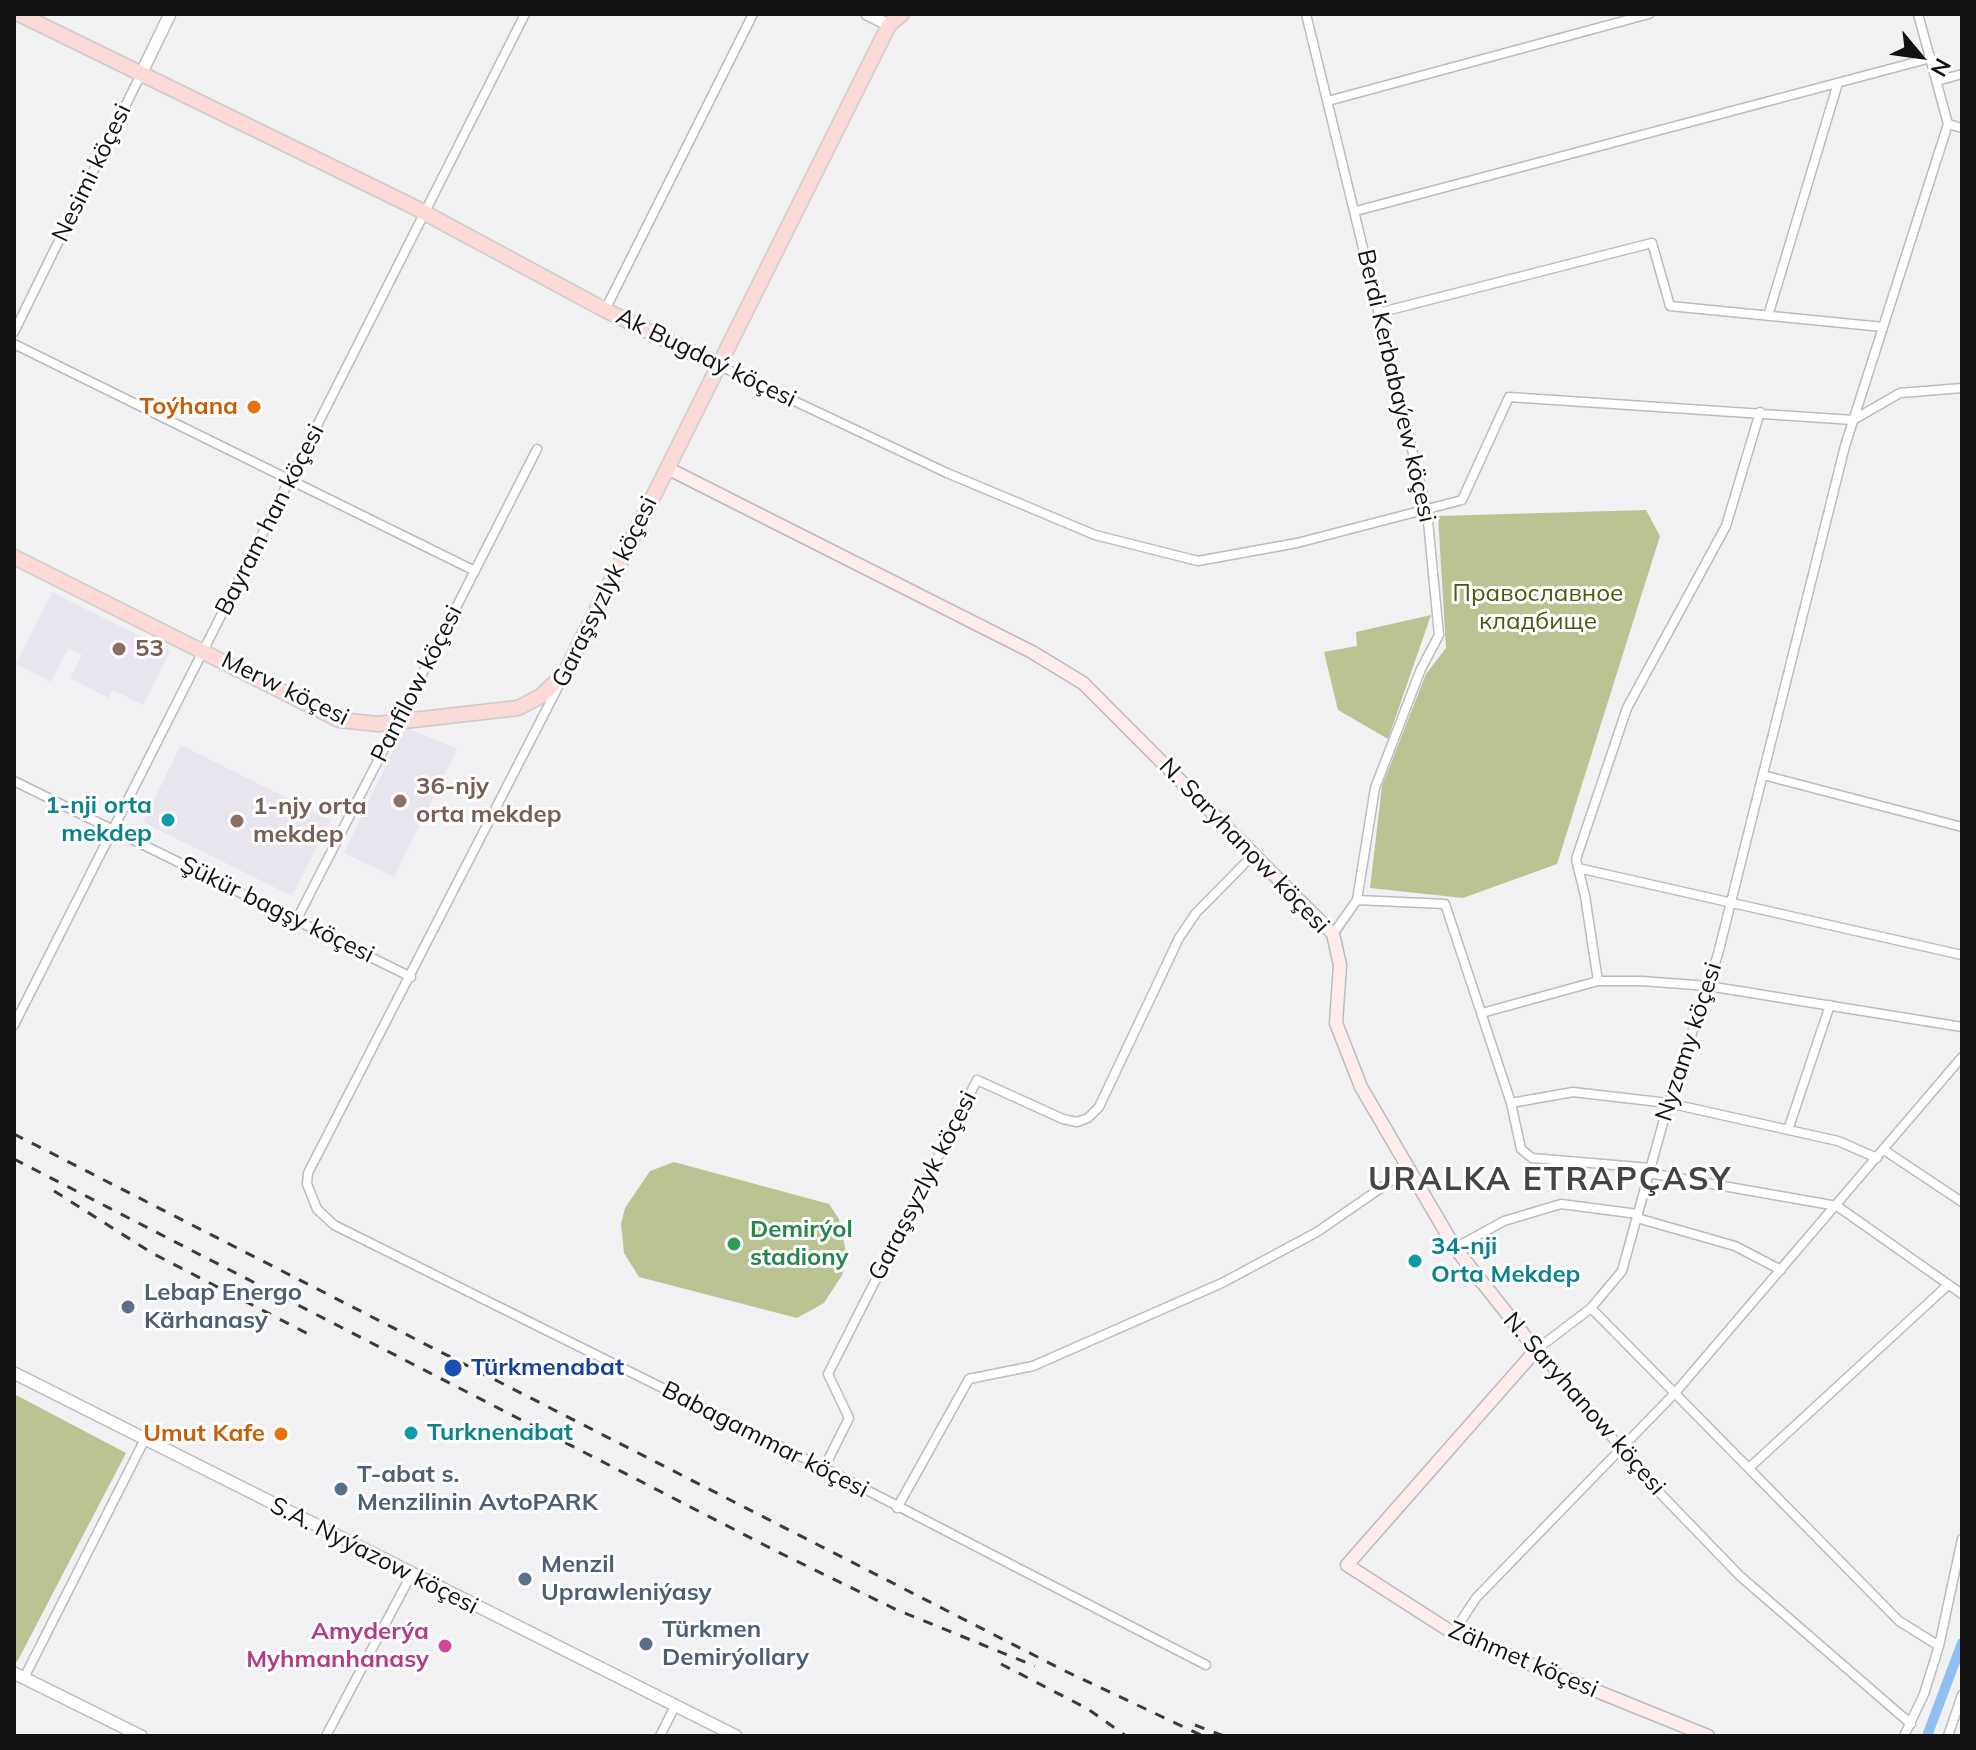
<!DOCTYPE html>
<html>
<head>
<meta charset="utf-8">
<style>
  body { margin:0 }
  #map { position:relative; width:1976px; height:1750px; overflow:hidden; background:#f1f0f3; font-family:Mulish,sans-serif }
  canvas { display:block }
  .frame { position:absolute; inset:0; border:16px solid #121213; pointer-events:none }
  .north { position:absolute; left:1880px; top:16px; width:80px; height:80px; -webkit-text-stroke:6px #fefeff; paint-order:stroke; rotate:119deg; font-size:22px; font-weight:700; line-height:32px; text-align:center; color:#121213 }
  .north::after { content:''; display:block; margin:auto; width:28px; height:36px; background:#121213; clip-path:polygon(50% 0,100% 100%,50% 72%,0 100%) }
</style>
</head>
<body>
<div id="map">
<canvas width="1976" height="1750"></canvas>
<div class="frame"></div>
<div class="north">N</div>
</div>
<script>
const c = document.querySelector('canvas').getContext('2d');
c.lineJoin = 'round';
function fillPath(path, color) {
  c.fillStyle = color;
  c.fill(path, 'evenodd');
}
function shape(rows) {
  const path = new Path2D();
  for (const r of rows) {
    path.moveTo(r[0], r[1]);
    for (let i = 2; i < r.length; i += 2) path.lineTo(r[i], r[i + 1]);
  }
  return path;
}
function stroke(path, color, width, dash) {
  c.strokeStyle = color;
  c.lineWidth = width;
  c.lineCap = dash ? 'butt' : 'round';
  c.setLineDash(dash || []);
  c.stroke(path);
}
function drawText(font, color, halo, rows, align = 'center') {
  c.font = font + ' Mulish,sans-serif';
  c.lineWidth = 6;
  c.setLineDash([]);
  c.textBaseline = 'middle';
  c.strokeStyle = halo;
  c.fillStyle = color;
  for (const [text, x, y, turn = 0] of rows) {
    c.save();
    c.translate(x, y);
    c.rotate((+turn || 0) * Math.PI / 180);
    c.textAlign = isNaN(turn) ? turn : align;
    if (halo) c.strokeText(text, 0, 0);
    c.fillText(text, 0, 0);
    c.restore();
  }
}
fillPath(shape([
  [52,592,170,651,143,705,113,690,109,698,70,678,82,655,68,648,51,682,16,664],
  [404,727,457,749,394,877,344,853],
  [181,745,331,820,292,896,143,822]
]), '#e9e5ef');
fillPath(shape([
  [1646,510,1660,536,1557,864,1463,898,1370,888,1382,786,1426,674,1446,648,1438,516],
  [1431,615,1388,739,1338,710,1324,652,1357,646,1356,632],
  [674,1162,829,1204,839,1219,847,1257,842,1275,824,1303,797,1318,639,1277,624,1253,621,1224,625,1208,650,1171],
  [14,1394,126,1453,17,1662,14,1660]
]), '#bac492');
stroke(shape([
  [1927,1736,1962,1643]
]), '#8ec1f2', 10);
const minor = shape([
  [1306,14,1427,511,1439,635,1421,669,1375,788,1357,900,1333,934],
  [1937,81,1962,74],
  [1328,101,1649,14],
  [1948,124,1962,128],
  [1356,211,1931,58],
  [605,310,753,14],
  [1378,313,1652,243,1670,306,1883,327],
  [1768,316,1838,83],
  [14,332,141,74],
  [14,344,475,571],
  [718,365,947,473,1095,535,1198,561,1297,543,1462,500,1509,397,1853,420,1900,393,1962,388],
  [559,685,308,1173,307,1184,317,1209,334,1225,824,1468,1206,1665],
  [1763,775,1962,827],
  [14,781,411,977],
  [1578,868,1962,955],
  [1357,900,1445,904,1511,1103,1573,1092,1668,1103,1838,1141,1877,1158],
  [297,919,537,449],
  [1598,981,1585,896,1576,859,1627,708,1726,526,1760,412],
  [1482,1013,1598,981,1642,981,1708,986,1962,1027],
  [14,1025,525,14],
  [1511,1103,1521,1149,1532,1158,1650,1168],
  [1788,1130,1830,1005],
  [1884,1150,1962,1202],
  [1649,1173,1837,1206,1962,1294],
  [1637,1218,1735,1246,1781,1270],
  [1455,1248,1504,1221,1561,1204,1638,1214],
  [1591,1308,1899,1621,1939,1646],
  [824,1468,849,1418,828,1374,977,1080,1063,1119,1077,1122,1088,1118,1099,1107,1179,938,1196,913,1254,854],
  [1749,1468,1948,1285],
  [897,1508,969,1379,1033,1366,1222,1283,1317,1232,1407,1170],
  [1453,1633,1476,1598,1675,1393,1962,1057],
  [24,1678,145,1439],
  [1911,1724,1740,1576,1627,1459,1604,1426,1536,1350,1591,1308,1622,1271,1666,1112,1718,954,1845,446,1948,124,1918,14],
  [326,1736,411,1575],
  [660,1736,675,1706],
  [1904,1736,1924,1694,1939,1646,1962,1539],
  [1948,1736,1962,1695]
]);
const tertiary = shape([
  [867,14,889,25],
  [141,74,170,14],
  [14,1373,736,1736],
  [14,1673,141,1736]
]);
const secondary = shape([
  [667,468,1032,652,1083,683,1333,934,1340,965,1336,1023,1361,1087,1455,1248,1536,1350,1347,1565,1453,1633,1708,1736]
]);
const primary = shape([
  [19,14,412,206,605,310,718,365],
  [14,557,339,720,378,724,518,708,541,696,565,673,889,25,902,14]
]);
stroke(minor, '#bcbbbe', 11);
stroke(tertiary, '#bcbbbe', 14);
stroke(secondary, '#bcbbbe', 15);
stroke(primary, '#cbcbcb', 17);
stroke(minor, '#fff', 8);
stroke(tertiary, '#fff', 11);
stroke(secondary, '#fdeceb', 12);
stroke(primary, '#fbdad7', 14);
stroke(shape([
  [14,1134,1065,1671,1203,1736],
  [14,1159,778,1552,897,1610,1035,1666],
  [54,1191,152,1253,314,1337],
  [1001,1664,1088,1709,1126,1736],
  [1195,1725,1224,1736]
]), '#3b3b3c', 3, [10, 10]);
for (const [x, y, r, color] of [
  [254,407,8,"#e8710a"],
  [119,649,8,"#8d6e63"],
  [400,801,8,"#8d6e63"],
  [168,820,8,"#0f9aa8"],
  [237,821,8,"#8d6e63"],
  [734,1244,8,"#2e9e5b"],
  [1415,1261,8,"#0f9aa8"],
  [128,1307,8,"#5c6f8a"],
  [453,1368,10,"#1a4fb4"],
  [411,1433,8,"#0f9aa8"],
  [281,1434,8,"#e8710a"],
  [341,1489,8,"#5c6f8a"],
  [525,1579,8,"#5c6f8a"],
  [646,1644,8,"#5c6f8a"],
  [445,1646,8,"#d1479c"]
]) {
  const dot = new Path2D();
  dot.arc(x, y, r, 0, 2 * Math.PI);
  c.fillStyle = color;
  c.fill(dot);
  stroke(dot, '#fefeff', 3);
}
drawText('24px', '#121213', '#fefeff', [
  ["Nesimi köçesi",92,173,-64],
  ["Ak Bugdaý köçesi",706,358,26],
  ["Berdi Kerbabaýew köçesi",1396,386,77],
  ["Bayram han köçesi",270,520,-63],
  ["Garaşsyzlyk köçesi",605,592,-64],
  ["Panfilow köçesi",417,684,-63],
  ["Merw köçesi",285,689,26],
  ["N. Saryhanow köçesi",1244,846,46],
  ["Şükür bagşy köçesi",277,910,26],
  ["Nyzamy köçesi",1689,1042,-72],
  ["Garaşsyzlyk köçesi",923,1186,-63],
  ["N. Saryhanow köçesi",1584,1404,49],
  ["Babagammar köçesi",765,1440,27],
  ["S.A. Nyýazow köçesi",374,1556,27],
  ["Zähmet köçesi",1523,1660,23]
]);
drawText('bold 24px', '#c56008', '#fefeff', [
  ["Toýhana",238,407],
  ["Umut Kafe",265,1434]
], 'right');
drawText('24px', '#4e570c', '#fefeff', [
  ["Православное",1538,594],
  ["кладбище",1538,622]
]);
drawText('bold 24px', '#785e54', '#fefeff', [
  ["53",135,649],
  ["36-njy",416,787],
  ["orta mekdep",416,815],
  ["1-njy orta",253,807],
  ["mekdep",253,835]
], 'left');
drawText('bold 24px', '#0d838f', '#fefeff', [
  ["1-nji orta",152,806,"right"],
  ["mekdep",152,834,"right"],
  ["34-nji",1431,1247],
  ["Orta Mekdep",1431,1275],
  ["Turknenabat",427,1433]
], 'left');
drawText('bold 24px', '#27864d', '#fefeff', [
  ["Demirýol",750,1230],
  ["stadiony",750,1258]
], 'left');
drawText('bold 24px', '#4e5e75', '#fefeff', [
  ["Lebap Energo",144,1293],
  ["Kärhanasy",144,1321],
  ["T-abat s.",357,1475],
  ["Menzilinin AvtoPARK",357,1503],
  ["Menzil",541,1565],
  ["Uprawleniýasy",541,1593],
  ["Türkmen",662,1630],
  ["Demirýollary",662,1658]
], 'left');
drawText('bold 24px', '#164399', '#fefeff', [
  ["Türkmenabat",471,1368]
], 'left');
drawText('bold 24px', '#b23c85', '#fefeff', [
  ["Amyderýa",429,1632],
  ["Myhmanhanasy",429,1660]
], 'right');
c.letterSpacing = '2px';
drawText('bold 32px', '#454446', '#fefeff', [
  ["URALKA ETRAPÇASY",1550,1180]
]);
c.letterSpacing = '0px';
</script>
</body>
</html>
